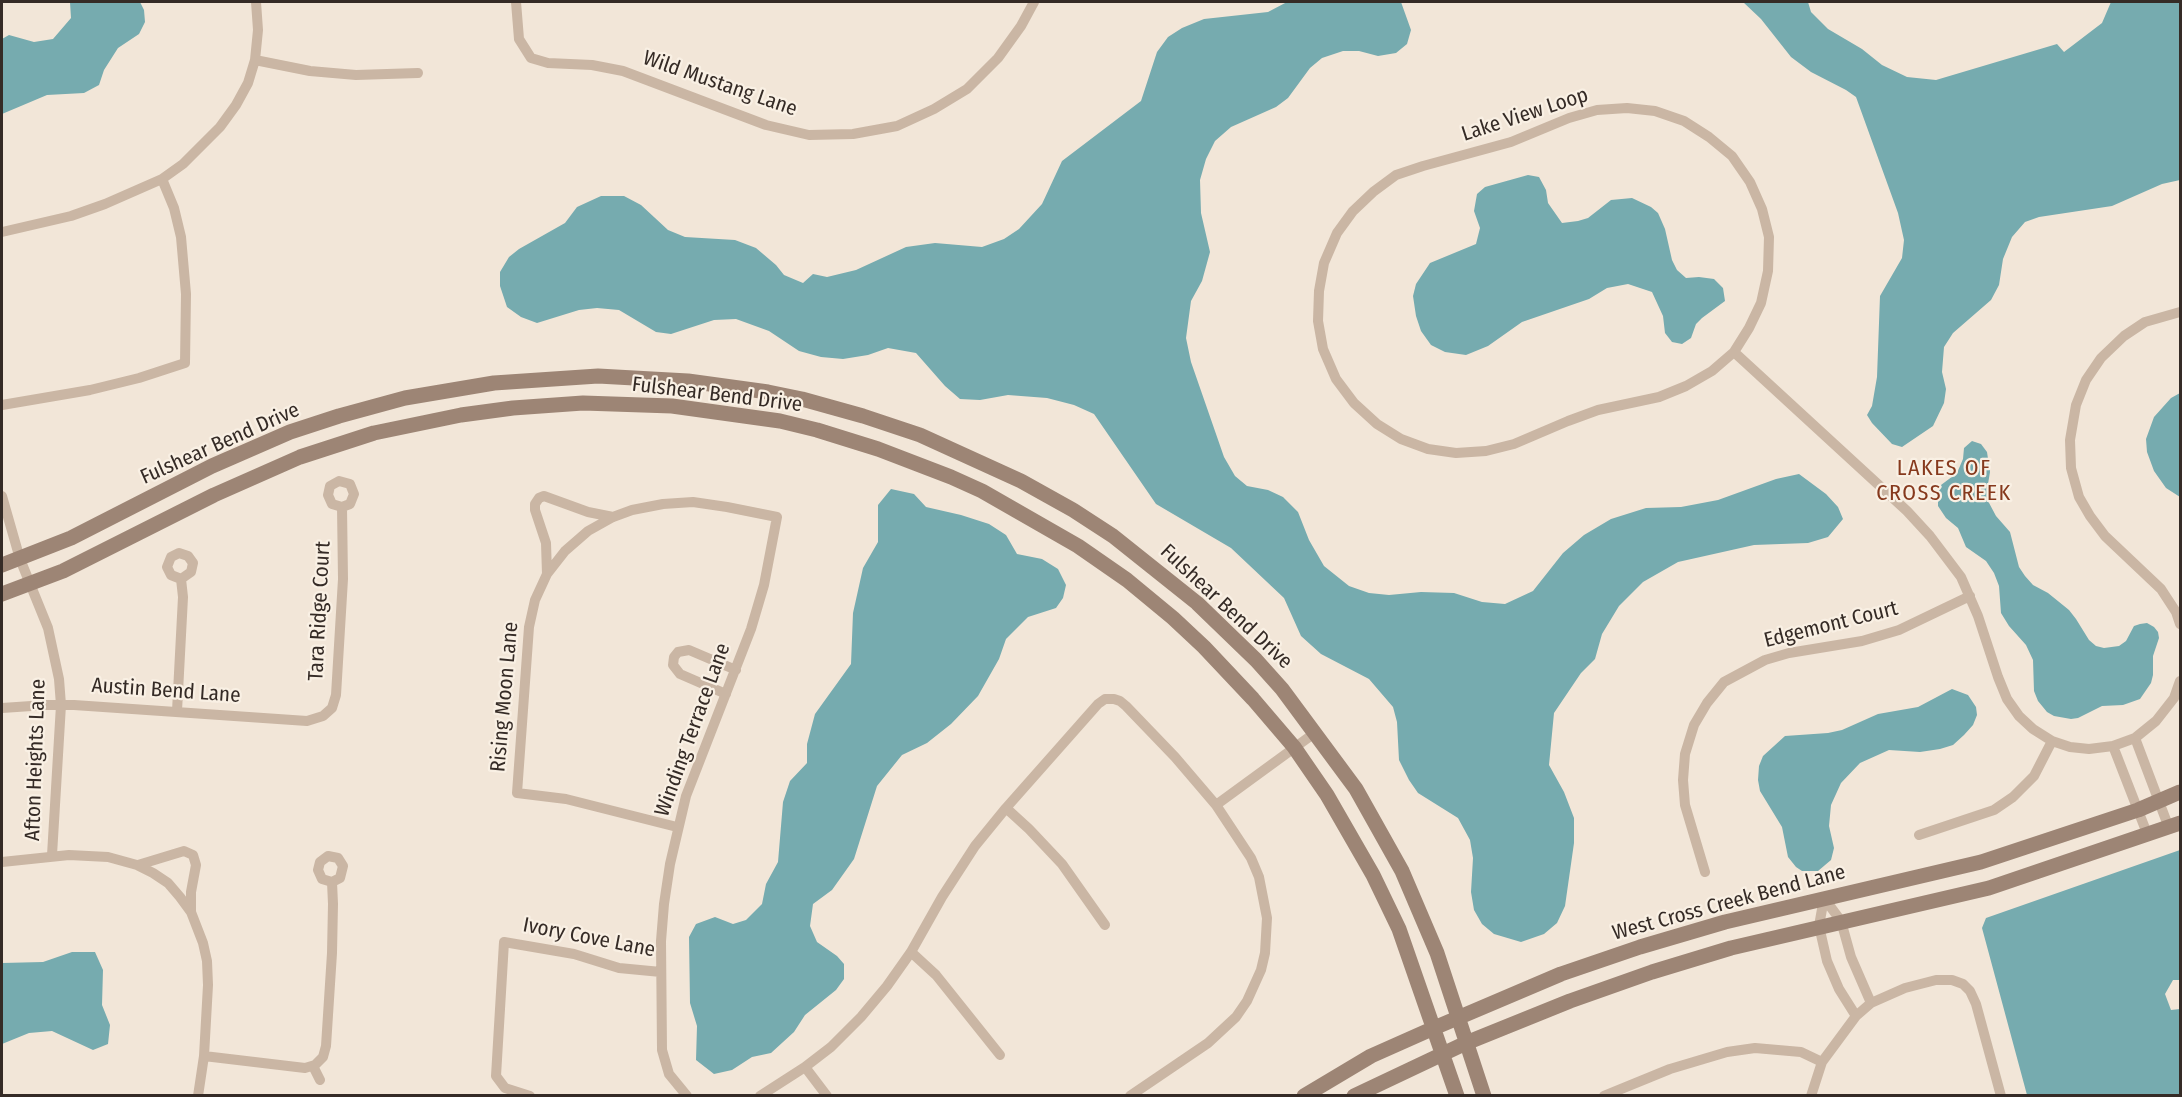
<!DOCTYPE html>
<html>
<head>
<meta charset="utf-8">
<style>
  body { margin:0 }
  #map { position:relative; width:2182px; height:1097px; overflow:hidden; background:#f2e6d8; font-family:"Fira Sans Condensed",sans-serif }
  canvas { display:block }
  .frame { position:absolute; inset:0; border:3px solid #352b26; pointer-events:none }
</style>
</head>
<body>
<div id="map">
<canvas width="2182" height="1097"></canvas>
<div class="frame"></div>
</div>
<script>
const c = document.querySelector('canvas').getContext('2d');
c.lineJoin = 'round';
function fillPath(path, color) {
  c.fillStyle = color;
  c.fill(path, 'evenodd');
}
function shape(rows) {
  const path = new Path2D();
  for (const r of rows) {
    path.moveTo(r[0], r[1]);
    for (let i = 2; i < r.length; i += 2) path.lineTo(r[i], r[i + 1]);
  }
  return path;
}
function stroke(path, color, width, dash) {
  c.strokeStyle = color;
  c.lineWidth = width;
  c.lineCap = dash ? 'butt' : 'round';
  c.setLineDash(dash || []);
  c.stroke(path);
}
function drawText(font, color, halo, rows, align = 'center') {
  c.font = font + ' "Fira Sans Condensed",sans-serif';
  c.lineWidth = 4.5;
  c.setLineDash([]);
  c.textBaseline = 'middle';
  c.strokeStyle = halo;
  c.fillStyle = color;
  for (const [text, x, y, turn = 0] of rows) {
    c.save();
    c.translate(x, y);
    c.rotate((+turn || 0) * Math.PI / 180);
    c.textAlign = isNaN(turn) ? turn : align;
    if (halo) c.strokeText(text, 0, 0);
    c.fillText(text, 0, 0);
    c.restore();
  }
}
fillPath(shape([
  [70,2,140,2,144,10,145,22,139,34,118,48,104,70,99,85,84,93,47,95,2,114,2,39,9,35,34,42,53,39,71,18],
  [1287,2,1401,2,1411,30,1407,44,1396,53,1378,56,1359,51,1343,51,1322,58,1310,68,1288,98,1276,107,1231,127,1215,141,1206,159,1200,180,1201,213,1210,252,1202,281,1191,301,1186,338,1191,362,1224,457,1235,476,1247,486,1268,490,1283,497,1298,512,1309,540,1324,566,1349,586,1369,593,1389,595,1421,592,1454,593,1482,602,1505,604,1533,591,1563,553,1584,535,1611,519,1646,508,1681,507,1718,500,1776,479,1799,474,1826,494,1838,507,1843,519,1828,537,1808,543,1754,545,1678,562,1643,582,1619,606,1602,634,1595,659,1581,673,1554,713,1549,765,1564,792,1574,818,1574,843,1565,906,1557,923,1544,934,1521,942,1494,934,1482,924,1474,910,1471,892,1473,858,1470,840,1458,818,1418,793,1409,780,1399,760,1397,722,1393,707,1369,679,1321,654,1301,636,1284,598,1231,548,1156,504,1094,414,1074,405,1047,398,1008,395,980,400,960,399,945,386,916,353,888,348,868,355,843,359,821,357,799,351,769,331,736,319,714,320,671,334,656,332,619,310,597,308,579,310,537,323,521,317,507,307,500,286,500,272,509,257,519,249,565,223,577,207,601,196,624,196,641,205,668,230,685,237,735,240,756,248,776,265,784,275,803,283,813,274,827,277,856,270,906,247,935,243,982,247,1004,239,1019,229,1042,204,1062,161,1141,101,1157,52,1168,37,1182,28,1204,19,1268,12],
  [1743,2,1808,2,1811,12,1828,29,1862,49,1882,65,1907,77,1936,80,2057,44,2064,52,2102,23,2111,2,2180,2,2180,180,2162,184,2112,206,2039,217,2025,222,2012,237,2003,259,1999,285,1991,300,1953,333,1944,347,1942,372,1946,389,1944,403,1933,426,1902,447,1892,444,1872,423,1867,415,1872,406,1877,377,1880,296,1902,258,1904,240,1898,213,1856,97,1846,90,1811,72,1791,57,1761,19],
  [1528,175,1539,177,1546,190,1548,203,1562,223,1578,221,1588,218,1611,200,1632,198,1651,207,1658,213,1665,229,1672,260,1677,270,1686,278,1699,277,1714,279,1723,288,1725,301,1702,318,1696,324,1691,338,1682,344,1672,342,1665,333,1663,316,1652,292,1628,284,1607,288,1589,299,1522,322,1488,346,1466,355,1445,352,1431,345,1421,331,1416,316,1413,296,1416,284,1430,263,1476,244,1480,228,1474,211,1477,194,1485,187],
  [2180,393,2180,497,2166,488,2154,471,2147,452,2146,439,2154,417,2171,398],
  [1972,441,1981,444,1987,452,1990,472,1987,490,1988,501,1996,516,2010,532,2019,567,2025,576,2033,585,2048,593,2069,610,2076,619,2089,640,2096,646,2104,648,2119,646,2126,641,2134,626,2140,624,2147,623,2154,627,2158,632,2159,638,2153,656,2153,675,2151,683,2140,699,2123,705,2102,706,2078,718,2071,719,2054,716,2047,712,2038,701,2034,691,2033,660,2026,645,2009,626,2001,613,1999,586,1994,573,1986,561,1966,547,1958,528,1946,518,1938,506,1938,493,1941,485,1957,473,1963,459,1964,448],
  [891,489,914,494,926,507,961,515,989,524,1006,535,1017,554,1042,559,1058,569,1066,585,1063,598,1056,608,1028,617,1006,639,999,659,978,696,951,724,927,743,902,755,877,786,854,859,832,890,813,904,810,926,817,942,837,956,844,964,844,979,836,990,805,1015,794,1032,771,1053,752,1057,732,1070,714,1074,696,1060,697,1026,690,1003,689,937,696,924,715,917,733,924,746,920,762,904,766,884,778,862,783,802,790,781,807,763,807,744,815,714,851,664,853,613,863,568,878,542,878,505],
  [1952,689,1968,695,1976,707,1977,715,1973,725,1964,735,1953,745,1940,749,1920,752,1889,750,1860,763,1841,783,1831,805,1829,826,1834,848,1831,860,1818,871,1802,871,1796,867,1788,857,1782,827,1760,791,1758,780,1759,766,1763,756,1785,736,1828,733,1842,730,1878,714,1918,707],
  [2180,850,2180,980,2173,980,2165,994,2171,1010,2180,1009,2180,1095,2027,1095,1982,928,1986,918],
  [72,952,95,952,103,970,102,1005,110,1025,108,1044,93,1050,52,1031,29,1033,2,1044,2,963,43,962]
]), '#76abaf');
stroke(shape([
  [516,2,519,39,531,58,548,63,592,65,623,71,766,125,809,135,853,134,897,126,934,109,967,89,998,58,1021,26,1034,2],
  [255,60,310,71,356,75,418,73],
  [1627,108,1655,111,1684,121,1709,137,1732,156,1750,182,1762,209,1769,237,1768,271,1761,303,1749,328,1734,352,1712,371,1686,386,1659,397,1598,410,1568,421,1514,444,1486,451,1456,453,1428,449,1401,439,1377,424,1354,403,1336,379,1323,349,1318,321,1319,291,1324,263,1337,233,1353,211,1373,192,1396,175,1423,166,1511,142,1569,118,1597,110,1627,108],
  [2,232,71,216,105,204,162,179,183,164,220,127,236,105,248,83,255,60,258,30,256,2],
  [2180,312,2145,322,2124,336,2101,358,2086,380,2076,405,2070,440,2071,468,2079,497,2090,516,2105,536,2161,589,2176,612,2180,624],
  [1734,352,1907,511,1930,536,1961,577,1978,616,1998,677,2007,699,2019,716,2033,729,2052,741,2070,747,2089,749,2113,746,2135,738,2156,721,2174,698,2180,681],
  [2,405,90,390,139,378,185,363,186,294,181,237,174,208,162,179],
  [2,496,20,559,48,628,59,679,61,705,52,855],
  [547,574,546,543,535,510,535,504,539,498,544,496,588,512,613,517],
  [726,694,680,674,673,665,674,657,678,652,689,650,736,670],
  [2,708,46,705,74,705,307,721,323,716,332,708,336,695,343,579,342,507,350,504,354,494,350,484,339,481,330,486,328,495,332,504,342,507],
  [177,711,183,597,181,579,171,575,167,567,171,557,179,553,188,556,193,563,191,572,181,579],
  [2135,738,2169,828],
  [2113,746,2148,836],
  [1216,805,1316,732],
  [1006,808,1029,829,1062,864,1105,925],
  [677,827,566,799,517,793,529,627,535,600,547,574,565,551,588,531,613,517,632,510,663,504,693,502,727,507,777,517,764,585,751,629,686,796,670,864,664,904,661,941,662,1050,669,1074,687,1096],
  [1919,835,1994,810,2013,797,2034,776,2052,741],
  [2,862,69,855,108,857,137,865,153,873,168,883,180,897,191,912,203,943,207,961,208,985,204,1056,198,1096],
  [138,865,184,851,193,855,196,865,191,892,191,912],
  [1705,872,1685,805,1683,780,1685,754,1694,725,1707,703,1724,682,1765,660,1789,653,1862,641,1899,630,1970,596],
  [1824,898,1819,926,1827,961,1839,989,1856,1016],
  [1824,898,1841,921,1851,957,1871,1003],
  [911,952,936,975,1000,1055],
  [204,1056,305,1068,315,1065,323,1057,326,1046,332,953,333,904,332,882,322,879,318,870,320,862,328,856,338,858,343,866,340,878,332,882],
  [313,1066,320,1080],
  [805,1067,827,1096],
  [530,1096,505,1088,496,1076,504,942,574,954,619,968,661,972],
  [760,1096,805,1067,831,1047,861,1017,887,986,911,952,942,897,975,846,1006,808,1098,704,1105,699,1114,699,1120,701,1126,706,1175,757,1216,805,1251,858,1259,877,1267,918,1265,953,1261,970,1247,1001,1236,1017,1208,1043,1130,1096],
  [1604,1096,1670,1069,1727,1052,1755,1048,1801,1052,1822,1062],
  [1811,1096,1822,1062,1856,1016,1871,1003,1905,988,1936,980,1952,980,1963,984,1970,991,1976,1004,2001,1096]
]), '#cab6a4', 10);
stroke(shape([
  [2,565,71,538,212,466,290,432,339,416,405,398,494,383,598,376,688,381,768,392,802,399,863,416,920,435,1021,481,1073,510,1113,536,1197,603,1256,660,1282,689,1356,789,1402,871,1437,953,1484,1096],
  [2,594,63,571,214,495,300,457,374,433,461,415,513,408,583,403,672,406,780,421,817,430,878,449,951,477,982,491,1078,546,1127,580,1173,618,1204,647,1253,699,1294,747,1327,795,1373,875,1399,929,1457,1096],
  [1304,1096,1371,1056,1434,1028,1561,974,1640,947,1725,922,1981,862,2138,810,2180,792],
  [1354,1096,1466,1043,1570,1001,1652,972,1731,948,1989,888,2180,823]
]), '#9d8575', 15);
drawText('21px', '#352b26', '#f9f0e4', [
  ["Wild Mustang Lane",720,84,19],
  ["Lake View Loop",1525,115,-18],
  ["Fulshear Bend Drive",717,395,7],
  ["Fulshear Bend Drive",220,444,-24],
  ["Fulshear Bend Drive",1226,607,43],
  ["Tara Ridge Court",320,611,-87],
  ["Edgemont Court",1831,625,-14],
  ["Austin Bend Lane",166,691,4],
  ["Rising Moon Lane",505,697,-85],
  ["Winding Terrace Lane",693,730,-70],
  ["Afton Heights Lane",36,760,-88],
  ["West Cross Creek Bend Lane",1729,903,-15],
  ["Ivory Cove Lane",589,938,11]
]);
c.letterSpacing = '1.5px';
drawText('22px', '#86391d', '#f9f0e4', [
  ["LAKES OF",1944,469],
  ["CROSS CREEK",1944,494]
]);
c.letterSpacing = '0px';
</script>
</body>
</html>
